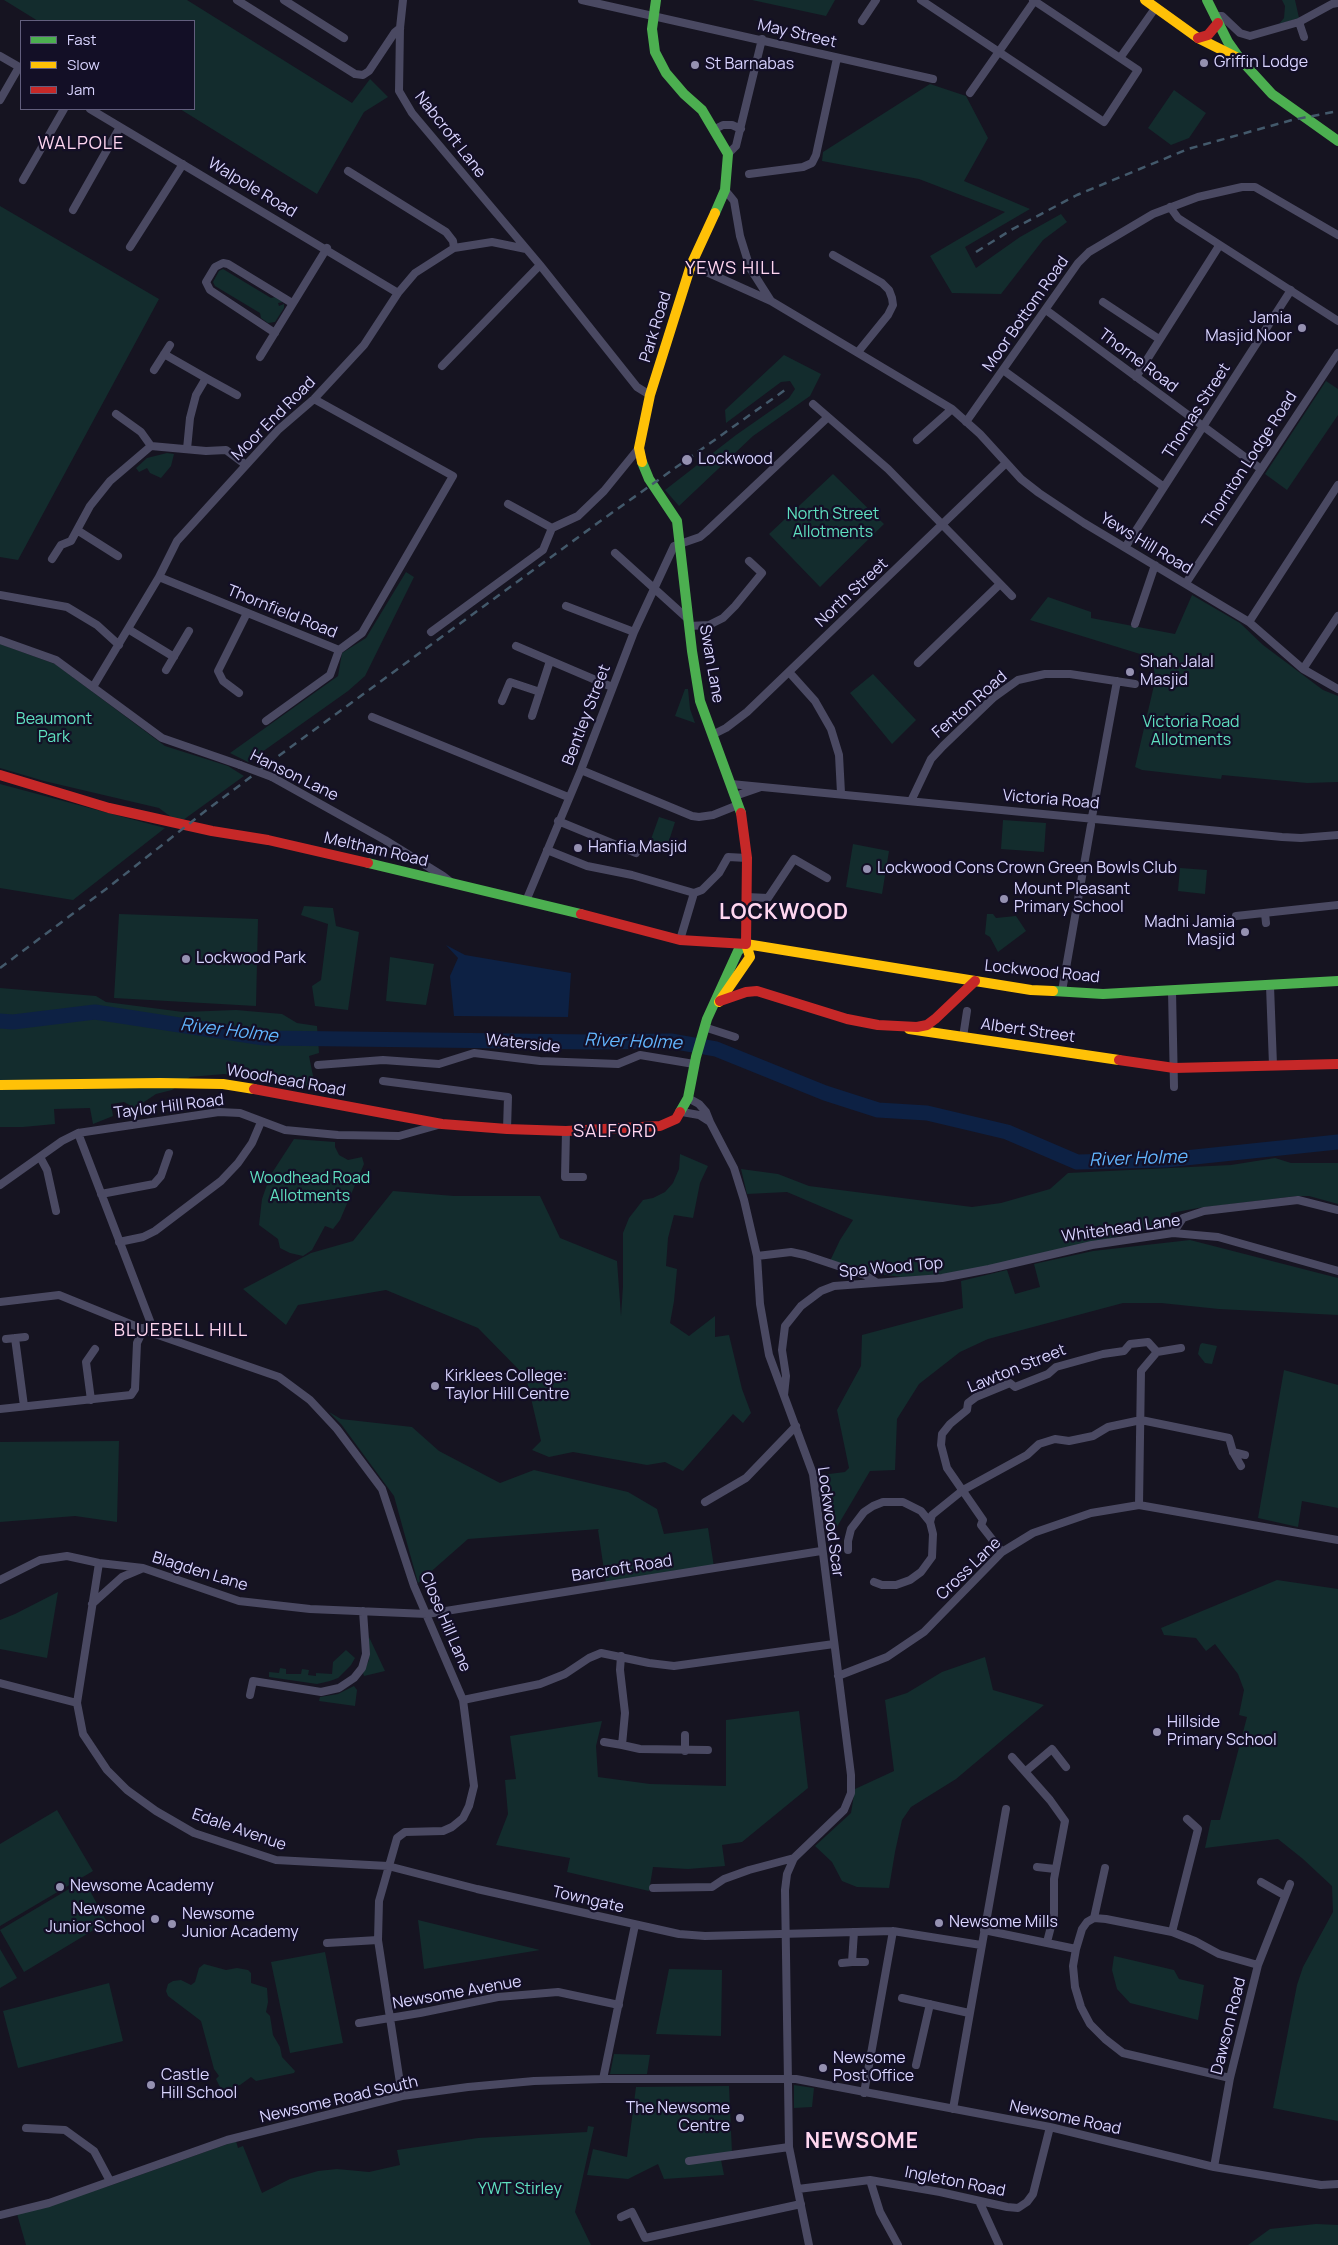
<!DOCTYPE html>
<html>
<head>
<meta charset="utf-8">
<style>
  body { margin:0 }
  #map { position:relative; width:1338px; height:2245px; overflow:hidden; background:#161421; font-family:Manrope,sans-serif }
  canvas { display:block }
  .legend { position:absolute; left:20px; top:20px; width:175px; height:90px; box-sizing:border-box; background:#130f26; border:1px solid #625e7d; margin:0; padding:6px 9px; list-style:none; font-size:15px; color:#d9d4ff }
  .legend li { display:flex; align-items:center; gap:10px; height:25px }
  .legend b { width:25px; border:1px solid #625e7d }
</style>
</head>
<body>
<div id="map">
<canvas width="1338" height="2245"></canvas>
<ul class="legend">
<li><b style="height:6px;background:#4caf50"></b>Fast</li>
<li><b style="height:6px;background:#ffc107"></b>Slow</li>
<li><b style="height:6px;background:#c62828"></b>Jam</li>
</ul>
</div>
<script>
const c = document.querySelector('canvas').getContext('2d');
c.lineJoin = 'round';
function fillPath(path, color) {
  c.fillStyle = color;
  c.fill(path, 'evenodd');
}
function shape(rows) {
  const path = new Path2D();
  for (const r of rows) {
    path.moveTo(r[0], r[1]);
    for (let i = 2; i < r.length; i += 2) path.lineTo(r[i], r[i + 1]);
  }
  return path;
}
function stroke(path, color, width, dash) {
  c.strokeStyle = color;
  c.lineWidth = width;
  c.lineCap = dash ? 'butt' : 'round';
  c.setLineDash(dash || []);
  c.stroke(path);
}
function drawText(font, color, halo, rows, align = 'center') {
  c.font = font + ' Manrope,sans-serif';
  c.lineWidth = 4.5;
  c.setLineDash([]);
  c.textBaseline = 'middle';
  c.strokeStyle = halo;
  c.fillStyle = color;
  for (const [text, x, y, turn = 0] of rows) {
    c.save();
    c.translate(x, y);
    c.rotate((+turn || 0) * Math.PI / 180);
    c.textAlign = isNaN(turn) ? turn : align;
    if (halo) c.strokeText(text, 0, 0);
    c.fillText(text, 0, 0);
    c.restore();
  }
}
fillPath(shape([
  [4,0,187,0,352,103,370,79,388,97,364,112,317,194,180,109,194,109,194,21,38,21],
  [752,0,835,0,826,16],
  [1282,0,1295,0,1299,18,1279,24,1284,18,1285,6],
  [930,84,966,96,988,138,964,181,1030,209,965,247,976,268,1020,237,1061,214,1067,222,1043,240,1001,294,952,293,930,256,1005,212,919,179,822,161,823,152],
  [1174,90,1206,113,1189,138,1171,145,1148,128],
  [0,206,159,299,18,560,0,557],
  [223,269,271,298,276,297,283,302,278,303,279,306,284,304,284,308,275,322,268,323,261,318,260,313,215,286,213,282,219,271],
  [784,355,821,374,810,396,753,436,679,506,665,490,736,435,789,398,795,389,790,381,781,382,726,423,725,410],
  [1326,381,1338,389,1338,415,1287,490,1265,474],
  [167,453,174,454,171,466,161,478,150,473,147,468,139,472,136,468,147,458],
  [833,474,884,524,820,587,769,534],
  [406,572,414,577,365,676,348,691,248,762,230,753,338,676,342,653,366,638],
  [1192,595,1240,623,1263,645,1323,690,1338,696,1338,782,1307,783,1222,775,1221,779,1142,770,1135,767,1155,681,1153,658,1030,620,1048,597,1091,612,1091,618,1175,634],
  [0,644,55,664,165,746,228,766,244,776,179,823,159,808,44,781,0,768],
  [873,674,916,720,892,744,850,693],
  [685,689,688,689,690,709,695,723,675,716],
  [0,784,112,814,165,828,73,900,0,888],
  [659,817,675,822,667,847,650,842],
  [1003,820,1046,823,1044,852,1001,849],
  [853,844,889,851,882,894,846,887],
  [1180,868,1207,870,1205,894,1178,891],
  [304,906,333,908,336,926,359,932,348,1010,315,1006,312,986,321,980,328,924,301,915],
  [119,914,258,919,256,1006,114,998],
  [987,914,993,914,996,918,1016,916,1026,931,998,952,990,937,985,934],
  [390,957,434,964,426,1005,386,1001],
  [0,988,96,996,106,1002,183,1012,236,1010,282,1014,297,1023,317,1026,319,1053,309,1056,316,1091,303,1084,289,1080,278,1081,224,1074,190,1077,172,1090,156,1094,135,1108,124,1102,111,1104,113,1116,93,1124,90,1108,54,1109,55,1124,23,1127,0,1127],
  [294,1139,335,1142,335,1147,339,1155,348,1160,362,1157,364,1164,340,1220,333,1229,325,1226,312,1250,303,1256,290,1253,280,1248,278,1239,259,1225,262,1199,270,1176],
  [680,1154,708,1166,700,1183,693,1218,674,1215,668,1238,666,1266,677,1269,674,1301,670,1323,689,1336,715,1316,715,1337,729,1335,742,1389,751,1413,743,1423,733,1414,683,1471,665,1462,647,1465,573,1452,549,1457,532,1450,541,1441,526,1377,478,1328,386,1290,298,1305,286,1325,243,1289,311,1253,353,1241,393,1191,454,1196,540,1196,560,1238,617,1261,621,1316,623,1286,623,1233,629,1218,643,1200,653,1198,665,1192,673,1183,679,1169],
  [1275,1158,1291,1163,1338,1163,1338,1204,1309,1196,1297,1196,1198,1208,1171,1213,1169,1223,1008,1265,932,1276,902,1277,877,1274,830,1261,840,1240,853,1220,787,1192,747,1194,741,1169,778,1174,809,1186,972,1207,1001,1203,1050,1189,1068,1173,1231,1165],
  [1190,1240,1338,1278,1338,1315,1219,1309,1161,1303,1123,1303,988,1339,960,1352,919,1384,897,1419,895,1470,870,1471,828,1542,821,1475,845,1472,849,1468,837,1410,861,1366,862,1335,963,1308,961,1281,1007,1270,1015,1294,1040,1287,1034,1264,1093,1251],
  [1202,1343,1217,1346,1212,1364,1205,1363,1198,1354,1200,1345],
  [1284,1370,1338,1385,1338,1508,1302,1501,1298,1527,1258,1518],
  [329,1412,341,1419,412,1427,439,1451,500,1483,534,1470,628,1492,657,1509,664,1534,708,1528,714,1567,606,1583,598,1530,599,1529,468,1539,418,1583,394,1496,341,1424],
  [119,1441,117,1522,75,1516,0,1522,0,1442],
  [1277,1580,1338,1589,1338,2121,1273,2108,1297,1985,1303,1967,1333,1912,1332,1886,1303,1859,1278,1839,1205,1848,1211,1820,1220,1820,1247,1717,1239,1715,1244,1690,1238,1674,1215,1644,1206,1651,1196,1638,1164,1635,1161,1628],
  [58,1592,47,1658,0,1649,0,1620,15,1614],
  [369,1637,385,1671,364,1676,363,1673,369,1660],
  [346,1650,355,1658,351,1665,338,1678,330,1681,317,1684,269,1677,269,1672,279,1673,280,1668,286,1669,286,1674,301,1674,302,1669,309,1670,308,1675,316,1676,316,1673,332,1674,333,1662],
  [985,1657,993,1690,1044,1705,956,1779,911,1807,902,1820,895,1852,889,1888,857,1887,842,1881,832,1862,815,1846,851,1813,855,1789,894,1771,885,1700,907,1693,942,1672],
  [354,1686,357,1690,355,1706,319,1701,320,1697,338,1694],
  [799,1711,808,1788,742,1842,722,1845,725,1866,688,1869,653,1867,649,1891,567,1872,570,1858,496,1845,508,1814,505,1780,516,1779,510,1736,602,1721,596,1746,598,1777,650,1784,726,1786,726,1720],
  [57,1810,93,1871,0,1926,0,1844],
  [84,1880,107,1922,24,1972,0,1930],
  [418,1920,540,1950,424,1969],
  [0,1949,17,1978,0,1988],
  [325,1952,343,2043,290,2053,271,1962],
  [1114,1956,1174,1970,1179,1979,1204,1985,1198,2020,1130,2003,1117,1989,1112,1970],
  [204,1964,226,1970,237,1968,248,1970,251,1973,251,1983,267,1988,268,2002,266,2012,270,2016,273,2035,280,2047,282,2057,295,2071,294,2073,256,2081,251,2077,240,2085,225,2090,220,2087,216,2079,219,2076,214,2069,201,2021,168,1996,166,1991,168,1984,173,1981,181,1980,191,1985,195,1982,199,1968],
  [669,1969,722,1970,721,2036,656,2034],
  [109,1983,123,2041,18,2068,3,2011],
  [614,2054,650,2055,647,2074,610,2074],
  [794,2085,814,2088,812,2107,794,2108],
  [729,2086,732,2153,720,2155,724,2175,664,2179,658,2164,628,2179,587,2175,593,2149,627,2157,636,2087],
  [588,2126,594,2127,575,2212,591,2245,26,2245,17,2214,109,2186,236,2141,238,2148,243,2146,262,2193,290,2179,318,2171,337,2169,369,2172,400,2165,397,2150,478,2138,587,2132],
  [1316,2224,1338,2225,1338,2245,1248,2245,1270,2229]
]), '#132c2d');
fillPath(shape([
  [446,945,465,955,571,973,568,1017,454,1016,450,976,458,958]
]), '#0d2144');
stroke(shape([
  [0,1021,13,1022,95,1012,264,1038,593,1042,671,1041,716,1049,825,1093,878,1110,927,1113,1007,1132,1077,1162,1166,1160,1338,1142]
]), '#0d2144', 15);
stroke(shape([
  [237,0,355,74,363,75,369,71,395,32,400,28],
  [284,0,344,38],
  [403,0,400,28,399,91,412,113,540,265,637,387,650,395],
  [582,0,933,79],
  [921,0,1104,122,1138,70,1033,0],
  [1214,16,1222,16,1240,33,1250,36,1299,22,1332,4,1338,3],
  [862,21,876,0],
  [1299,22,1304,37],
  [0,56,21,68],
  [1120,58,1156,7],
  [970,93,1035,0],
  [0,100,19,67],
  [90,109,398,293],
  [715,129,723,125,732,125,741,129],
  [728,154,736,146,762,39],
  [348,171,446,232,453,241,454,248],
  [749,174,803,167,812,163,816,155,837,58],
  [23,180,64,109],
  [725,190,734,201,740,236,750,268,771,301,952,409,980,434,1021,479,1039,493,1084,523,1249,622,1303,669,1338,689],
  [1170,207,1178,218,1338,321],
  [73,210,120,127],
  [130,247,183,164],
  [833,255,882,283,889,290,892,298,893,305,888,315,858,352],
  [691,265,771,301],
  [1103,302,1159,339],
  [1046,310,1261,469],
  [275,333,210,290,206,282,215,267,223,263,228,264,292,303],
  [164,354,206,378,196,395,190,418,187,449],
  [260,357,327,248],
  [442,366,540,265],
  [154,370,170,345],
  [1003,370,1164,487],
  [1136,377,1219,246],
  [206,378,237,395],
  [813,404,888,469,1012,596],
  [116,414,141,432,151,446],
  [966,422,1078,263,1089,252,1153,214,1198,197,1242,187,1255,187,1338,235],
  [917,440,952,409],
  [508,504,552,528,578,516,604,491,639,448],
  [77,530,118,556],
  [1126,546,1291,290],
  [615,553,688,619],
  [52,559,61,545,71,541,90,506,110,481,151,446,206,451,226,450,246,465],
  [159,577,339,650,362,633,453,476,314,399],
  [1186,583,1338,353],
  [0,595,67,607,97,625,119,645],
  [566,606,634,632],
  [1249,622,1338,485],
  [1135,624,1155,565],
  [689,626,709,625,723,618,735,606,762,573,749,561],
  [128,629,174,657],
  [431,632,543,550,552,528],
  [0,640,56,660,162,738,240,765],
  [516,646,612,687],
  [918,663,1000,584],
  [1303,669,1338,616],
  [166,670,189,631],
  [789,672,815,701,831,729,839,755,841,793],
  [93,687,159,577,177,541,278,430,314,399,364,345,398,293,415,273,454,248,492,242,526,249],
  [239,693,223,681,218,671,247,613],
  [502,701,510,682,540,692],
  [532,716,550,661],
  [372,717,568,797],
  [266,721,330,675,339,650],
  [712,735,726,728,747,712,1006,463],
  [581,770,692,816,699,817,713,815,738,805],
  [272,777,385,840,443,876,452,883],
  [731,784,1282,837,1301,838,1338,835],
  [735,796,761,787],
  [911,801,931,759,943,746,993,698,1018,680,1045,674,1070,674,1135,684],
  [1092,817,1117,681],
  [558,821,636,853],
  [547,850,587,866,632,875,694,893],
  [694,893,702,890,719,873,728,857,747,858],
  [747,897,768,898,794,859,827,878],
  [526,901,581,770,634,632,674,546,700,537,706,532,828,417],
  [1265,913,1266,923],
  [1236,916,1338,905],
  [680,940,694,893],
  [1270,986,1273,1065],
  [1062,991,1091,825],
  [1172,991,1174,1087],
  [704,1027,735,1037],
  [963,1037,967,1011],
  [318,1065,383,1060,439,1064,474,1053,540,1061,618,1064,640,1055,694,1064],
  [383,1081,508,1097,507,1129],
  [688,1098,699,1104,706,1112,710,1122],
  [682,1112,699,1115,710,1122,734,1168,744,1200,757,1256,760,1304,769,1355,813,1474,851,1775,851,1793,844,1810,794,1858,787,1874,785,1890,789,2147,809,2245],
  [566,1131,565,1177,583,1177],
  [78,1133,155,1334],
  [40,1157,47,1170,56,1211],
  [0,1185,62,1141,78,1133,219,1112,240,1113,285,1130,338,1135,399,1136,438,1125],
  [101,1194,154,1184,161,1176,169,1153],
  [1173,1233,1183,1218,1204,1211,1298,1200,1338,1210],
  [119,1242,143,1237,155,1231,221,1181,238,1163,252,1143,261,1122],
  [757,1256,791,1252,805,1255,865,1275,876,1282],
  [0,1302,59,1295,155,1334,279,1377,310,1400,337,1429,382,1489,414,1586,463,1700,474,1786,469,1806,463,1818,452,1827,443,1831,405,1832,397,1838,379,1901,378,1940,402,2096],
  [15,1338,24,1406],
  [6,1339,25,1337],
  [784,1395,786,1376,782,1350,785,1326,801,1306,821,1291,834,1286,942,1278,989,1269,1092,1245,1173,1233,1218,1237,1338,1271],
  [91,1400,86,1362,95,1349],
  [0,1409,131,1395,135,1389,137,1343,144,1328],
  [1233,1452,1245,1455],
  [705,1502,746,1478,796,1426],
  [1139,1505,1141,1371,1157,1352,1181,1348],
  [930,1522,932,1515,963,1490,1027,1455,1039,1444,1055,1439,1069,1441,1093,1436,1108,1427,1141,1420,1229,1438,1233,1452,1241,1466],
  [848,1550,848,1541,851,1529,864,1512,873,1506,883,1502,903,1502,921,1511,930,1522,933,1534,932,1557,921,1572,910,1580,896,1585,882,1585,874,1582],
  [1002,1552,981,1525,983,1520,947,1468,941,1445,942,1434,950,1424,967,1410,968,1403,976,1397,1010,1383,1015,1387,1048,1374,1056,1367,1103,1354,1124,1351,1130,1344,1148,1342,1157,1352],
  [99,1563,77,1703,83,1734,107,1770,127,1790,156,1811,194,1833,276,1860,388,1866,477,1889,679,1934,705,1936,893,1931,981,1945],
  [0,1580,40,1560,67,1556,99,1563,143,1568,239,1601,310,1609,427,1614,821,1551],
  [92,1604,122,1577,141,1569],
  [621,1656,620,1670,625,1713,622,1745,640,1749,708,1750],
  [838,1676,887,1657,924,1632,1002,1552,1033,1533,1091,1513,1139,1505,1338,1540],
  [0,1683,77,1703],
  [250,1695,253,1681,321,1692,339,1688,354,1678,362,1668,366,1654,363,1611],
  [463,1700,540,1684,565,1674,589,1658,601,1653,649,1663,674,1666,834,1644],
  [604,1742,622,1745],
  [685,1751,685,1735],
  [1012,1757,1050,1800,1065,1821,1054,1879,1054,1915,1047,1942],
  [1026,1771,1052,1749,1066,1767],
  [1037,1867,1055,1869],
  [1261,1882,1284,1895],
  [653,1888,712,1887,724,1879,749,1870,794,1858],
  [1094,1918,1105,1868],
  [984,1930,1076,1949,1082,1929,1087,1922,1094,1918,1106,1919,1172,1932,1195,1941,1219,1954,1258,1965],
  [854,1932,852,1962,865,1962],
  [1172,1932,1198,1829,1187,1819],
  [327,1943,378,1940],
  [1076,1949,1073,1966,1075,1987,1081,2007,1090,2024,1105,2039,1123,2053,1230,2078],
  [842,1963,852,1962],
  [902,1998,969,2013],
  [359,2023,420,2013,498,1997,558,1992,619,2005],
  [916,2065,930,2004],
  [603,2079,635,1925],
  [864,2093,893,1931],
  [953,2109,1006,1809],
  [26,2128,65,2130,94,2151,110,2181],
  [689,2161,789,2147],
  [1214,2167,1230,2078,1258,1965,1290,1884],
  [870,2180,880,2212,898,2245],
  [798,2189,870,2180,940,2192,1007,2207,1018,2208,1027,2202,1033,2194,1050,2127],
  [979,2201,999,2245],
  [0,2215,49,2203,227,2140,402,2096,468,2087,534,2081,603,2079,796,2079,1050,2127,1214,2167,1321,2185,1338,2184],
  [621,2217,632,2212,645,2238,801,2204]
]), '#4a4962', 8);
stroke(shape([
  [656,0,652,29,655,52,666,73,684,94,702,110,728,154,725,190,715,213],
  [1207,0,1228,42,1240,59,1272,94,1338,141],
  [642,462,649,479,677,521,692,651,700,701,741,813],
  [368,863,581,914],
  [1053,991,1103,994,1338,981],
  [680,1112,688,1098,696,1057,707,1019,738,951,746,944]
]), '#4caf50', 10);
stroke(shape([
  [1145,0,1198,38,1240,59],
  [642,462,639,448,650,395,691,265,715,213],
  [746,944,1031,990,1053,991],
  [719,1002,750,957,746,944],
  [909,1029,1119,1060],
  [0,1085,160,1083,223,1084,254,1089]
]), '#ffc107', 10);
stroke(shape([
  [1198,38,1208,35,1218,23],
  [0,775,109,808,212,831,268,840,368,863],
  [581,914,680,940,746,944,747,858,741,813],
  [720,1001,746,992,757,991,847,1019,878,1025,917,1027,927,1025,935,1019,975,981],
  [1119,1060,1174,1068,1338,1064],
  [254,1089,442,1124,507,1129,566,1131,660,1126,676,1119,680,1112]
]), '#c62828', 10);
stroke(shape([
  [976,252,1011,230,1077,195,1188,149,1292,120,1338,111],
  [0,968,110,886,204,812,284,752,599,522,785,390]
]), '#43596b', 2.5, [8, 6]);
stroke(shape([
  [240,765,272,777]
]), '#4a4962', 8);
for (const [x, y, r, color] of [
  [1204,63,5,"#9591b1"],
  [695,65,5,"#9591b1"],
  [1302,328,5,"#9591b1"],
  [687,460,6,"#9591b1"],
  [1130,672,5,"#9591b1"],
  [578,848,5,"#9591b1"],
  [867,869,5,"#9591b1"],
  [1004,899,5,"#9591b1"],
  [1245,932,5,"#9591b1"],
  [186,959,5,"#9591b1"],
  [435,1386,5,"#9591b1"],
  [1157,1732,5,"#9591b1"],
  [60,1887,5,"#9591b1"],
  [155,1919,5,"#9591b1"],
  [939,1923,5,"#9591b1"],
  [172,1924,5,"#9591b1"],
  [823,2068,5,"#9591b1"],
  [151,2085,5,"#9591b1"],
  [740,2118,5,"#9591b1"]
]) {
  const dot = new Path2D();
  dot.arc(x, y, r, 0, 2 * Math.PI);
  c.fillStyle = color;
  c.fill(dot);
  stroke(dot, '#130f26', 2);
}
drawText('16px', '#d9d4ff', '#130f26', [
  ["May Street",797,34,13],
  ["Nabcroft Lane",450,135,52],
  ["Walpole Road",252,188,31],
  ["Moor Bottom Road",1026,314,-55],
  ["Park Road",656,327,-73],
  ["Thorne Road",1138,361,37],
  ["Thomas Street",1197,411,-57],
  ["Moor End Road",274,419,-45],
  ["Thornton Lodge Road",1250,460,-57],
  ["Yews Hill Road",1146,544,31],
  ["North Street",852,593,-43],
  ["Thornfield Road",282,612,22],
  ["Swan Lane",711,664,80],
  ["Fenton Road",970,705,-41],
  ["Bentley Street",587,715,-69],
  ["Hanson Lane",294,776,26],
  ["Victoria Road",1051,800,5],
  ["Meltham Road",376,850,13],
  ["Lockwood Road",1042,972,6],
  ["Albert Street",1028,1031,8],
  ["Waterside",523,1044,6],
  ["Woodhead Road",286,1081,10],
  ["Taylor Hill Road",169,1107,-7],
  ["Whitehead Lane",1121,1229,-8],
  ["Spa Wood Top",891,1268,-5],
  ["Lawton Street",1017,1369,-22],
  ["Lockwood Scar",830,1522,82],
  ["Barcroft Road",622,1569,-9],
  ["Cross Lane",969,1569,-44],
  ["Blagden Lane",200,1572,17],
  ["Close Hill Lane",445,1622,67],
  ["Edale Avenue",239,1830,19],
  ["Towngate",588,1900,13],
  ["Newsome Avenue",457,1993,-10],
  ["Dawson Road",1229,2026,-76],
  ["Newsome Road South",339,2100,-13],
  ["Newsome Road",1065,2118,12],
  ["Ingleton Road",955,2182,11]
]);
drawText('16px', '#d9d4ff', '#130f26', [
  ["Griffin Lodge",1214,63],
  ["St Barnabas",705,65],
  ["Jamia",1292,319,"right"],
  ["Masjid Noor",1292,337,"right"],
  ["Lockwood",698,460],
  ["Shah Jalal",1140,663],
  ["Masjid",1140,681],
  ["Hanfia Masjid",588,848],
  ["Lockwood Cons Crown Green Bowls Club",877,869],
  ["Mount Pleasant",1014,890],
  ["Primary School",1014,908],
  ["Madni Jamia",1235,923,"right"],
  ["Masjid",1235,941,"right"],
  ["Lockwood Park",196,959],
  ["Kirklees College:",445,1377],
  ["Taylor Hill Centre",445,1395],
  ["Hillside",1167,1723],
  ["Primary School",1167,1741],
  ["Newsome Academy",70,1887],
  ["Newsome",145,1910,"right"],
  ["Junior School",145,1928,"right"],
  ["Newsome",182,1915],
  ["Junior Academy",182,1933],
  ["Newsome Mills",949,1923],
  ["Newsome",833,2059],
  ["Post Office",833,2077],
  ["Castle",161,2076],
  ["Hill School",161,2094],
  ["The Newsome",730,2109,"right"],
  ["Centre",730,2127,"right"]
], 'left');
drawText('16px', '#5fe0c0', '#130f26', [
  ["North Street",833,515],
  ["Allotments",833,533],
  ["Beaumont",54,720],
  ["Park",54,738],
  ["Victoria Road",1191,723],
  ["Allotments",1191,741],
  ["Woodhead Road",310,1179],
  ["Allotments",310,1197],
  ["YWT Stirley",520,2190]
]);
c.letterSpacing = '1px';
drawText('18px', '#ffd6f0', '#130f26', [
  ["WALPOLE",81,144],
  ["YEWS HILL",733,269],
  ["SALFORD",615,1132],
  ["BLUEBELL HILL",181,1331]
]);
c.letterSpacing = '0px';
drawText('italic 18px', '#62b6ff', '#130f26', [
  ["River Holme",229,1031,7],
  ["River Holme",633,1042,2],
  ["River Holme",1138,1159,-2]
]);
c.letterSpacing = '1px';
drawText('bold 21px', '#ffd6f0', '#130f26', [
  ["LOCKWOOD",784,913],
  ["NEWSOME",862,2142]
]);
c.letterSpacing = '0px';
</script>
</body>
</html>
